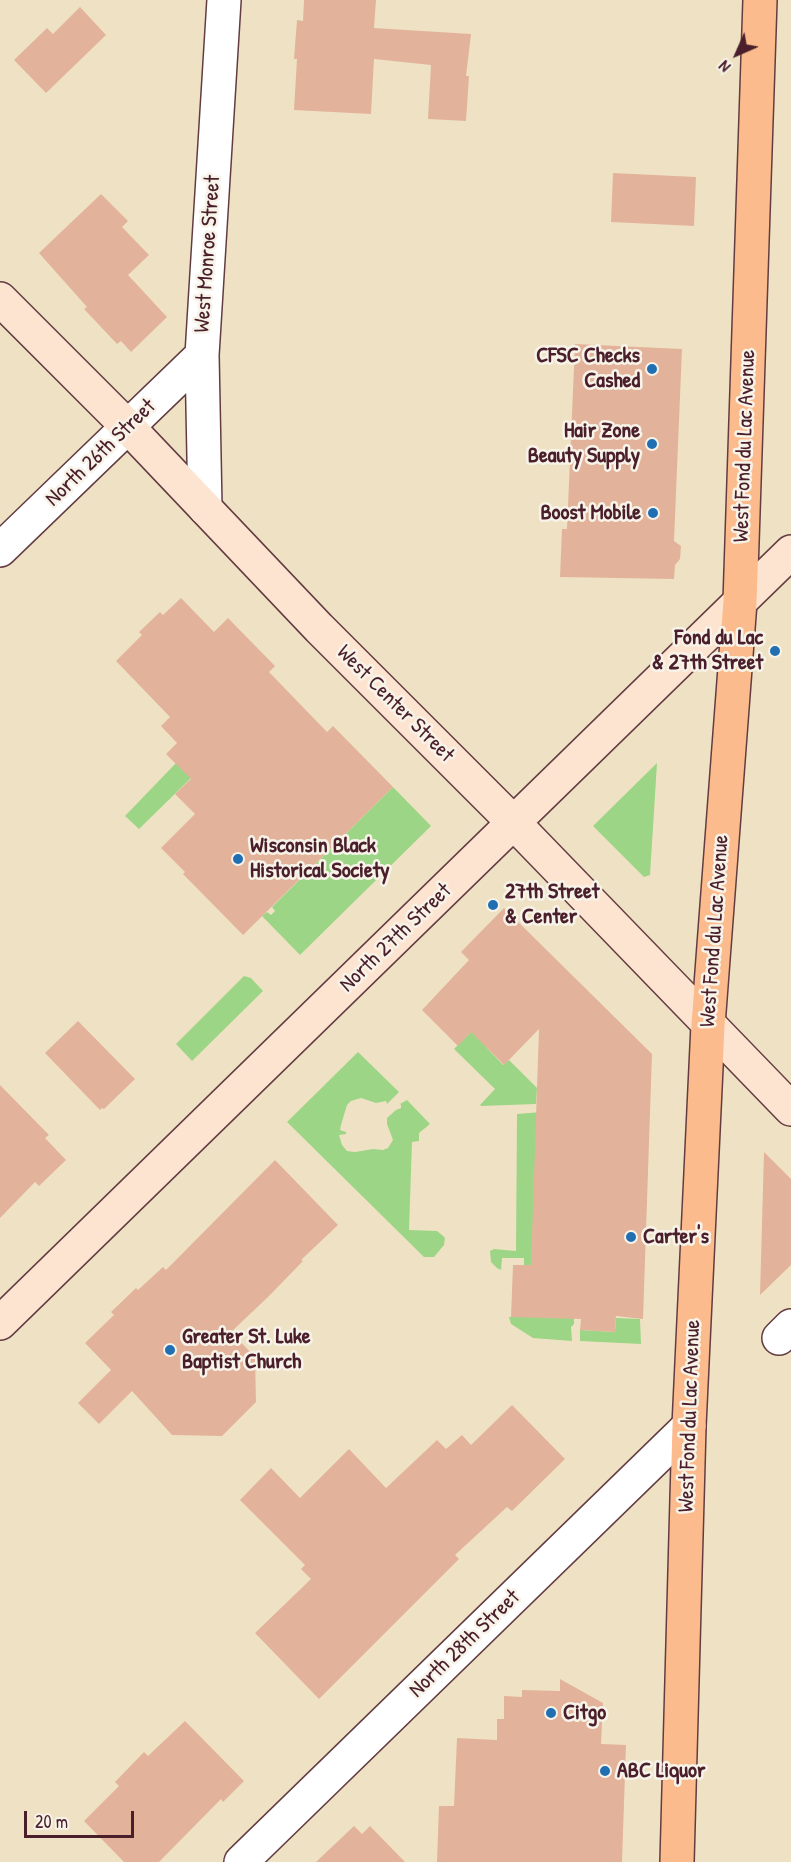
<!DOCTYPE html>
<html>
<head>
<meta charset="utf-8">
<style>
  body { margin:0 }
  #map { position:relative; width:791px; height:1862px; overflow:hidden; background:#efe2c4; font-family:"Patrick Hand",sans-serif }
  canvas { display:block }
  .north { position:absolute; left:707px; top:24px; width:60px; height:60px; -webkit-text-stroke:4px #f7f3e8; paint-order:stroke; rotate:225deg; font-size:16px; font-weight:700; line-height:24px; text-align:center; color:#4a1f2b }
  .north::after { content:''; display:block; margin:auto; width:21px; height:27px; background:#4a1f2b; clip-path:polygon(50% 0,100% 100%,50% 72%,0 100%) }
  .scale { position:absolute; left:24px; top:1811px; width:110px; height:27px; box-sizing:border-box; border:3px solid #4a1f2b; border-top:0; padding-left:8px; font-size:18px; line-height:21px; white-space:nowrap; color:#4a1f2b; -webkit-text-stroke:4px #f7f3e8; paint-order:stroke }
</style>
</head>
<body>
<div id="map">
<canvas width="791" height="1862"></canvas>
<div class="north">N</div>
<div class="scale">20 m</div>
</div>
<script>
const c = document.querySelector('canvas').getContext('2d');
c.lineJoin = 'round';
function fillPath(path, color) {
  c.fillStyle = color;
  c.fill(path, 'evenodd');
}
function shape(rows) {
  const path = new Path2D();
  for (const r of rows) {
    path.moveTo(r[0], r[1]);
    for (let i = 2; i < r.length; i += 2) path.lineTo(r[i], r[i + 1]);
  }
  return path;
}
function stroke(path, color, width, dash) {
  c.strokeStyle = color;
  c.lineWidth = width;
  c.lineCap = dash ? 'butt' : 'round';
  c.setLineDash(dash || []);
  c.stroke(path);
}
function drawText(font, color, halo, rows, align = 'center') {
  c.font = font + ' "Patrick Hand",sans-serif';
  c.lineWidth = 5;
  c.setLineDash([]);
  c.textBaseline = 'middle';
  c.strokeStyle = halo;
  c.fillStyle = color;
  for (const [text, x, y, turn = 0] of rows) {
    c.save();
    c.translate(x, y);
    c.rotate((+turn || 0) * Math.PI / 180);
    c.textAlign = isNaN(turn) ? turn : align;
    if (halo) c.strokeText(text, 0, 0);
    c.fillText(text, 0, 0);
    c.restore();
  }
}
fillPath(shape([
  [236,734,139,829,125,816,176,763],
  [657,763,650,875,644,877,593,826],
  [393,787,431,826,300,955,262,916,267,912,271,915,275,911,272,907],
  [244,976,251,978,263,991,192,1061,176,1044],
  [476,1027,487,1048,503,1065,509,1060,537,1088,536,1104,481,1106,480,1105,495,1089,454,1049],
  [358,1052,399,1092,387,1104,386,1101,376,1103,361,1098,351,1101,347,1105,341,1125,340,1130,346,1132,346,1134,339,1135,342,1145,347,1151,355,1152,373,1149,383,1150,388,1148,393,1140,387,1124,387,1118,396,1110,401,1108,401,1105,400,1104,407,1100,430,1124,419,1133,419,1141,412,1142,409,1230,437,1231,442,1235,445,1238,444,1245,434,1257,424,1257,287,1122],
  [542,1112,536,1266,524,1265,524,1258,502,1258,501,1270,497,1268,491,1262,490,1251,494,1249,516,1251,517,1114],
  [574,1316,574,1324,571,1327,572,1341,533,1338,511,1324,509,1317],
  [616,1318,640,1319,641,1344,580,1341,580,1330,615,1332]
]), '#9dd587');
fillPath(shape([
  [304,0,376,0,374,28,471,34,466,76,469,76,466,121,428,119,431,65,374,59,371,114,294,110,297,59,294,59,297,20,303,21],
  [80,7,106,35,46,93,14,60,47,28,53,34],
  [613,173,696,177,694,226,611,222],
  [101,194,128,221,122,227,149,255,128,275,167,317,131,352,121,341,117,344,84,309,87,307,39,253],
  [575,344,682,349,674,541,681,546,680,559,675,565,674,579,560,577,562,529,567,529],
  [181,598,214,632,228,618,275,666,269,672,327,732,333,726,393,787,243,935,183,874,185,872,161,848,195,814,175,794,191,779,166,754,177,743,161,726,170,717,116,661,142,635,139,632,160,612,163,615],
  [504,908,652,1054,643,1319,616,1316,615,1332,580,1330,581,1319,511,1317,513,1265,531,1265,539,1029,504,1065,471,1032,458,1046,422,1010,469,960,461,952],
  [78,1021,135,1079,104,1109,102,1108,100,1110,45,1053],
  [0,1085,49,1135,45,1138,66,1160,39,1186,35,1182,0,1218],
  [764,1152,791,1179,791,1265,760,1295],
  [275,1160,338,1225,301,1260,303,1261,268,1297,231,1332,255,1357,256,1402,222,1436,172,1435,132,1391,99,1424,78,1403,111,1370,85,1343,114,1315,111,1312,136,1288,138,1290,163,1267,166,1270],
  [512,1405,565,1459,512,1511,507,1507,455,1555,459,1559,319,1699,255,1633,311,1579,301,1569,305,1565,240,1500,271,1468,300,1498,349,1449,386,1488,437,1440,446,1449,462,1435,471,1445],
  [560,1679,603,1703,601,1744,626,1745,622,1862,437,1862,439,1806,454,1806,457,1738,497,1740,497,1719,504,1719,504,1696,522,1697,522,1690,560,1691],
  [185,1721,244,1781,223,1802,221,1799,159,1862,124,1862,84,1821,119,1786,115,1782,144,1752,148,1756],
  [354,1826,362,1834,370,1826,405,1862,316,1862]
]), '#e2b39a');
const street = shape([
  [205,508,202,355,224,0],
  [0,550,202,355],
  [779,1338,791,1326],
  [241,1862,689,1426]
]);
const secondary = shape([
  [0,299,128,427,319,628,514,823,791,1109],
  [0,1323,791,552]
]);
const primary = shape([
  [677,1862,689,1426,708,1025,740,602,760,0]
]);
stroke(street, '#633c42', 36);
stroke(secondary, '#633c42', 36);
stroke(primary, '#633c42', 36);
stroke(street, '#fff', 33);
stroke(secondary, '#fde4d1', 33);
stroke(primary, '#fbbb8c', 33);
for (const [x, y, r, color] of [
  [652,369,6,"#1f6fb2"],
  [652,444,6,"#1f6fb2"],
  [653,513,6,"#1f6fb2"],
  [775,651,6,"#1f6fb2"],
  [238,859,6,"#1f6fb2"],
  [493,905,6,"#1f6fb2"],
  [631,1237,6,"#1f6fb2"],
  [170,1350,6,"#1f6fb2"],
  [551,1713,6,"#1f6fb2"],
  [605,1771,6,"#1f6fb2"]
]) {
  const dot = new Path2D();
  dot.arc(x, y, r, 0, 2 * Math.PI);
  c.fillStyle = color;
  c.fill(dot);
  stroke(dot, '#f7f3e8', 2);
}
drawText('22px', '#4a1f2b', '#f7f3e8', [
  ["West Monroe Street",208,254,-86],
  ["West Fond du Lac Avenue",745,446,-88],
  ["North 26th Street",101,453,-44],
  ["West Center Street",395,704,45],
  ["West Fond du Lac Avenue",715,931,-86],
  ["North 27th Street",396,938,-44],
  ["West Fond du Lac Avenue",690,1416,-88],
  ["North 28th Street",465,1644,-44]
]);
drawText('bold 22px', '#4a1f2b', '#f7f3e8', [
  ["CFSC Checks",640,356,"right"],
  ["Cashed",640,381,"right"],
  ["Hair Zone",640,431,"right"],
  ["Beauty Supply",640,456,"right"],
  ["Boost Mobile",641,513,"right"],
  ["Fond du Lac",763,638,"right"],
  ["& 27th Street",763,663,"right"],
  ["Wisconsin Black",250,846],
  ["Historical Society",250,871],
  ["27th Street",505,892],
  ["& Center",505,917],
  ["Carter's",643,1237],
  ["Greater St. Luke",182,1337],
  ["Baptist Church",182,1362],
  ["Citgo",563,1713],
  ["ABC Liquor",617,1771]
], 'left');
</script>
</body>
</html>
